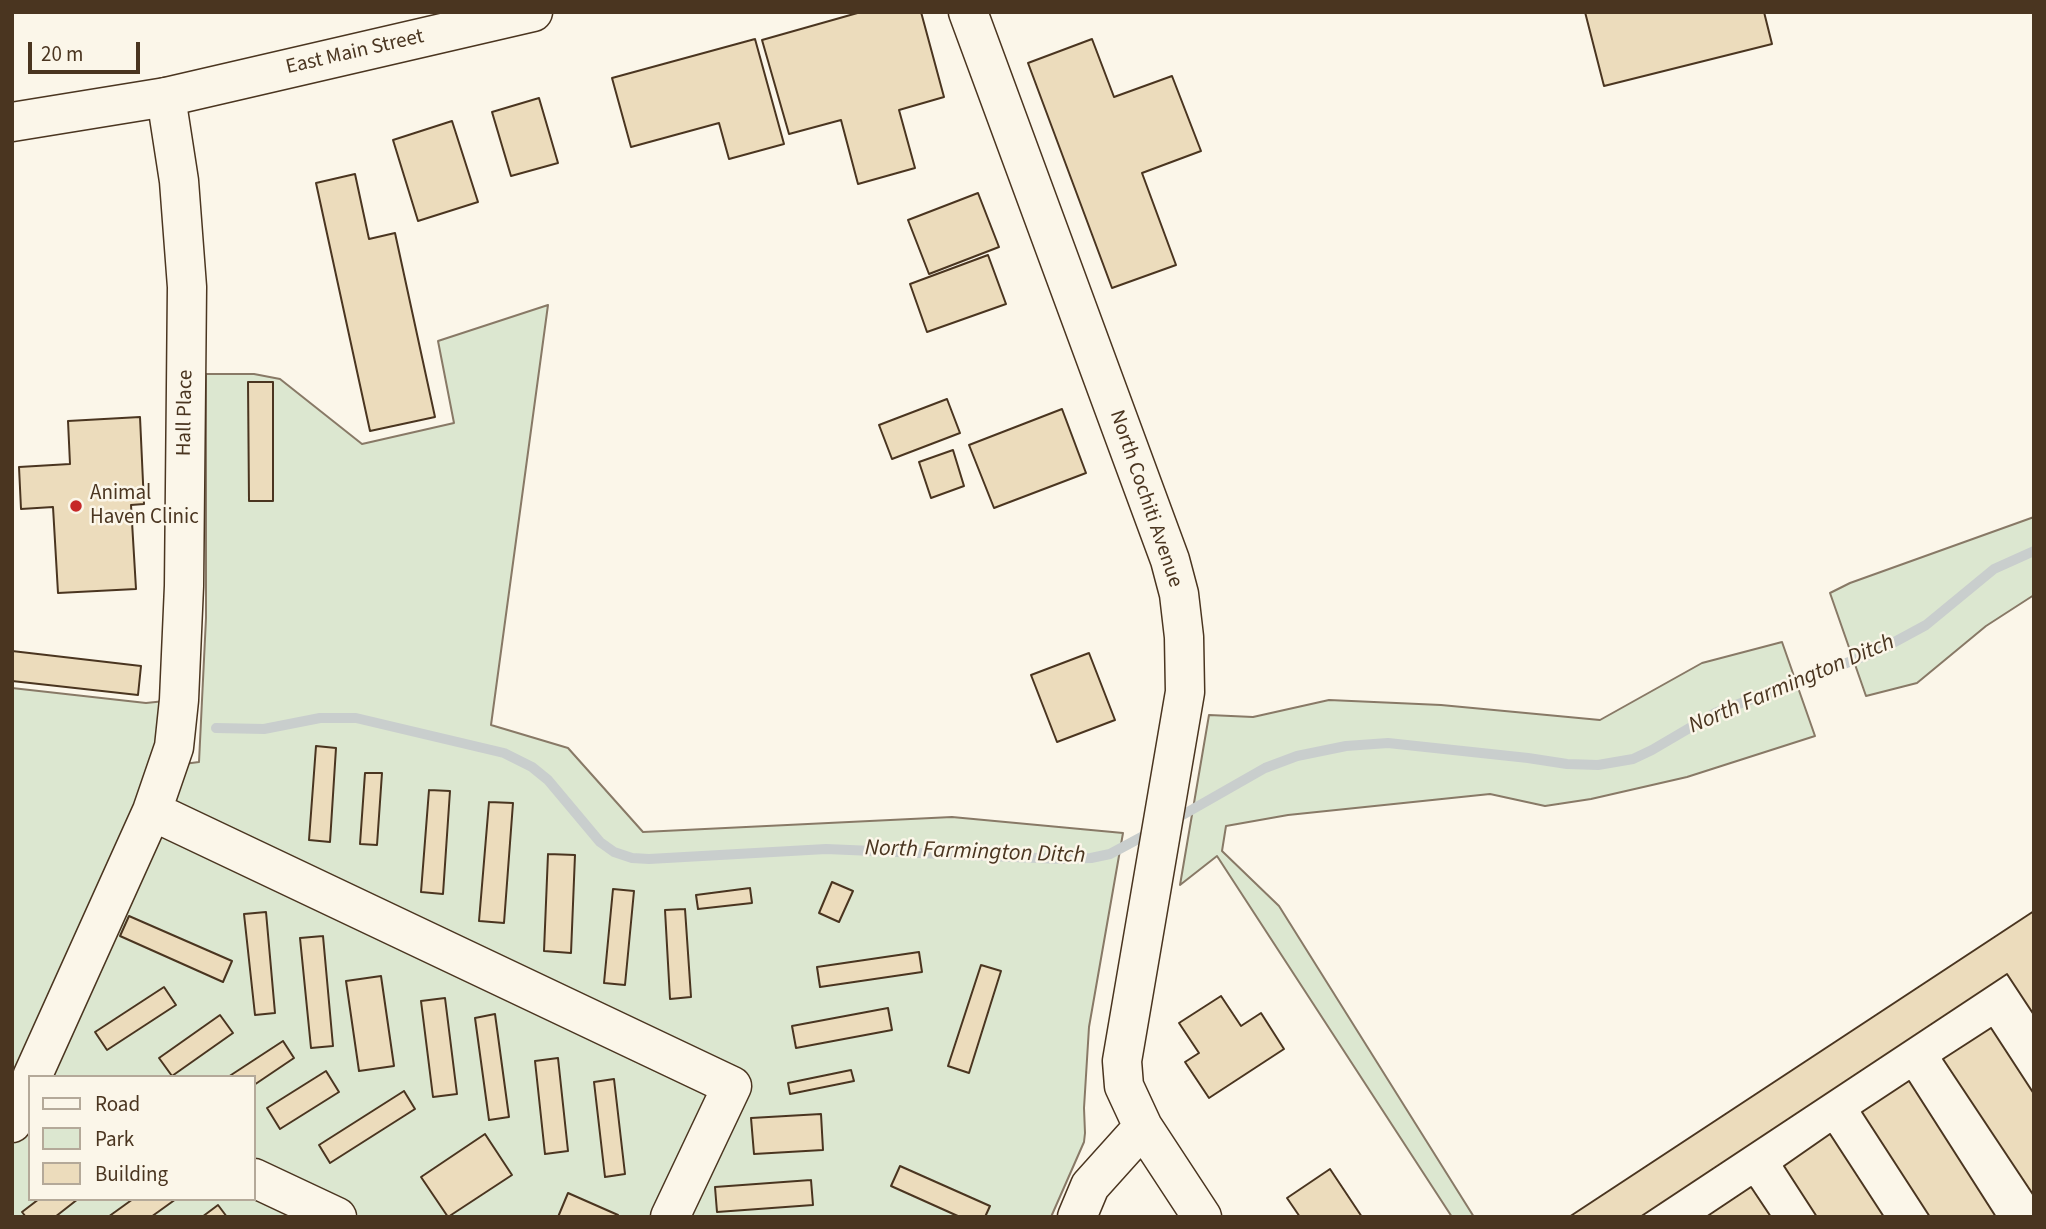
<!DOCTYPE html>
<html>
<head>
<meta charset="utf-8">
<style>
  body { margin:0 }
  #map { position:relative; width:2046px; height:1229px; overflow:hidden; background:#fbf6e9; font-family:"Source Sans 3",sans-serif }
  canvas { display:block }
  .frame { position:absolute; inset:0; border:14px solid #4a3520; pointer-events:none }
  .legend { position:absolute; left:28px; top:1075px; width:228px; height:126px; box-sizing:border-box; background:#fbf6e9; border:2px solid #b4a999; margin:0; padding:9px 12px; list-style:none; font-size:21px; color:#4a3520 }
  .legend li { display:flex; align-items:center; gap:14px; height:35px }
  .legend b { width:35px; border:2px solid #b4a999 }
  .scale { position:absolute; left:28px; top:42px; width:112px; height:32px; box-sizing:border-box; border:4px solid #4a3520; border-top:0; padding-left:9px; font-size:21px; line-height:24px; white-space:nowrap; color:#4a3520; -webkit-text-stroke:5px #fbf6e9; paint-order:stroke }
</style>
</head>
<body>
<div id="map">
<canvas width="2046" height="1229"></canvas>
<div class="frame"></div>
<ul class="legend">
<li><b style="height:9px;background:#fbf6e9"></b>Road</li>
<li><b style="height:19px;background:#dce7d0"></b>Park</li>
<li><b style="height:19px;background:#ecdcbc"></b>Building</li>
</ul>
<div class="scale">20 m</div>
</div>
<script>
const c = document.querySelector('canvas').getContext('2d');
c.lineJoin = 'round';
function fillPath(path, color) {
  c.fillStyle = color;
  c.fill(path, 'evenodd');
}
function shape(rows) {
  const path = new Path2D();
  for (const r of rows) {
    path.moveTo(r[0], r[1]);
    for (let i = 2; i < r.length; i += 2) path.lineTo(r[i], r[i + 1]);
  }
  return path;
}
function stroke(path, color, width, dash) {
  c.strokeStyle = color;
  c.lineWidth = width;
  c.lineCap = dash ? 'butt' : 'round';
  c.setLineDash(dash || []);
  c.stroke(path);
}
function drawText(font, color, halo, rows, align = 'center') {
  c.font = font + ' "Source Sans 3",sans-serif';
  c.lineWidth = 5;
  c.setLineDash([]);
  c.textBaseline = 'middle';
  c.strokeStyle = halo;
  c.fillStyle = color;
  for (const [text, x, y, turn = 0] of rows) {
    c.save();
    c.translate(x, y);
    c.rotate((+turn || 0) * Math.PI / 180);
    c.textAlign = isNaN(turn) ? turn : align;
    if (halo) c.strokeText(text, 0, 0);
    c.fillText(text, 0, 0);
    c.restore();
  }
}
const green = shape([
  [548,305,491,725,568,748,643,832,952,817,1123,833,1089,1027,1084,1108,1085,1133,1084,1142,1051,1217,12,1217,12,688,146,703,165,701,153,768,199,762,206,618,206,374,254,374,280,379,362,444,454,423,438,341,548,305],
  [30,1077,254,1077,254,1199,30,1199,30,1077],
  [2034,517,2034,595,1986,626,1917,683,1866,696,1830,593,1850,583,2034,517],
  [1782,642,1815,736,1687,777,1591,799,1545,806,1490,794,1288,815,1226,826,1222,851,1279,906,1474,1217,1452,1217,1217,856,1180,885,1209,715,1253,717,1329,700,1441,705,1600,720,1702,663,1782,642]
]);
fillPath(green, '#dce7d0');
stroke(green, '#887966', 2);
stroke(shape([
  [216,728,264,729,320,718,356,718,504,753,532,767,548,780,600,842,614,852,632,858,649,859,826,849,1061,859,1091,858,1110,854,1151,832],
  [1172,821,1265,768,1297,756,1346,746,1388,743,1528,758,1567,764,1598,765,1633,759,1652,750,1715,713,1878,651,1926,625,1994,569,2034,551]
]), '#c9cecd', 10);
const building = shape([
  [861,12,921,12,944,97,899,110,915,168,858,184,841,120,789,134,762,40,861,12],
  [1585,12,1764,12,1772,44,1604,86,1585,12],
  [755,39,784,144,729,159,719,123,631,147,612,78,755,39],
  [1092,39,1114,97,1172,76,1201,151,1142,173,1176,265,1112,288,1028,63,1092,39],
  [539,98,558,163,511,176,492,112,539,98],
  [452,121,478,202,418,221,393,140,452,121],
  [355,174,369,239,395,233,435,417,370,431,316,183,355,174],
  [978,193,999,247,929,274,908,220,978,193],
  [988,255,1006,304,927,332,910,284,988,255],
  [248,382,273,382,273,501,249,501,248,382],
  [947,399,960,433,892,459,879,425,947,399],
  [1062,409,1086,473,994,508,969,445,1062,409],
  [140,417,144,504,131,505,136,589,58,593,53,507,21,509,19,467,70,464,68,421,140,417],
  [953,450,964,486,931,498,919,462,953,450],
  [12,651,141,666,138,695,12,681,12,651],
  [1089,653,1115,720,1057,742,1031,675,1089,653],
  [316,746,336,748,330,842,309,840,316,746],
  [365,773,382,773,377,845,360,844,365,773],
  [429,790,450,791,443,894,421,892,429,790],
  [489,802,513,803,504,923,479,921,489,802],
  [548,854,575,855,571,953,544,951,548,854],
  [832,882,853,891,839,922,819,913,832,882],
  [750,888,752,903,698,909,696,895,750,888],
  [613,889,634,891,625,985,604,983,613,889],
  [685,909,691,997,670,999,665,910,685,909],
  [2034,911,2034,1015,2007,974,1640,1217,1569,1217,2034,911],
  [266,912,275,1013,255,1015,244,914,266,912],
  [129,916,232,961,223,982,120,936,129,916],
  [323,936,333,1046,311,1048,300,938,323,936],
  [919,952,922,972,820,987,817,967,919,952],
  [981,965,1001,971,969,1073,948,1066,981,965],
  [381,976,394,1066,359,1071,346,981,381,976],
  [164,987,176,1005,107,1050,95,1032,164,987],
  [1221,996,1241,1026,1261,1013,1284,1049,1209,1098,1185,1062,1199,1053,1179,1023,1221,996],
  [445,998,457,1094,433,1097,421,1001,445,998],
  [888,1008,892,1030,796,1048,792,1026,888,1008],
  [495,1014,509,1117,489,1120,475,1018,495,1014],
  [220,1015,233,1033,172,1076,159,1058,220,1015],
  [1991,1028,2034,1094,2034,1196,1943,1059,1991,1028],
  [283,1041,294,1058,254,1085,254,1077,228,1077,283,1041],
  [558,1058,568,1151,545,1154,535,1061,558,1058],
  [851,1070,854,1081,790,1094,788,1083,851,1070],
  [326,1071,339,1092,280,1129,267,1108,326,1071],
  [614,1079,625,1174,605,1177,594,1082,614,1079],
  [1909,1081,1996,1217,1930,1217,1862,1112,1909,1081],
  [404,1091,415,1109,330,1163,319,1145,404,1091],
  [821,1114,823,1150,754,1154,751,1118,821,1114],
  [485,1134,512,1175,448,1217,421,1177,485,1134],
  [1830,1134,1884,1217,1817,1217,1784,1166,1830,1134],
  [900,1166,990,1206,985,1217,960,1217,891,1186,900,1166],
  [1330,1169,1362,1217,1300,1217,1287,1198,1330,1169],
  [811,1180,813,1205,717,1212,715,1187,811,1180],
  [1751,1187,1771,1217,1706,1217,1751,1187],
  [568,1193,618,1215,617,1217,558,1217,568,1193],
  [39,1199,78,1199,55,1217,26,1217,22,1212,39,1199],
  [133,1199,176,1199,151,1217,108,1217,133,1199],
  [218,1205,227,1217,202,1217,218,1205]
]);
fillPath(building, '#ecdcbc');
stroke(building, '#4a3520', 2);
const minor = shape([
  [968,12,1170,560,1179,594,1184,637,1185,692,1122,1061,1124,1086,1143,1127,1202,1217],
  [152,811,732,1086,670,1217],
  [32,1077,152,811,174,747,179,700,184,586,187,287,179,181,166,97],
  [12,1123,30,1083],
  [254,1178,337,1217],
  [1077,1217,1090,1186,1143,1127]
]);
const major = shape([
  [12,122,166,97,533,12]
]);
stroke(minor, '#4a3520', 41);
stroke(major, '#4a3520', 41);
stroke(minor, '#fbf6e9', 38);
stroke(major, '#fbf6e9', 38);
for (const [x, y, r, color] of [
  [76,506,7,"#c62828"]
]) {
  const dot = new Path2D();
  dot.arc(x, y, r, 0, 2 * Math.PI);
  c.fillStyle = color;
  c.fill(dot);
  stroke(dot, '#fbf6e9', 2.5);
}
drawText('21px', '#4a3520', '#fbf6e9', [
  ["East Main Street",355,53,-13],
  ["Hall Place",186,413,-89],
  ["North Cochiti Avenue",1145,499,71]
]);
drawText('21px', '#4a3520', '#fbf6e9', [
  ["Animal",90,494],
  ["Haven Clinic",90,518]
], 'left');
drawText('italic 23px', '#4a3520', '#fbf6e9', [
  ["North Farmington Ditch",1792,685,-23],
  ["North Farmington Ditch",975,853,2]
]);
</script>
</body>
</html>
